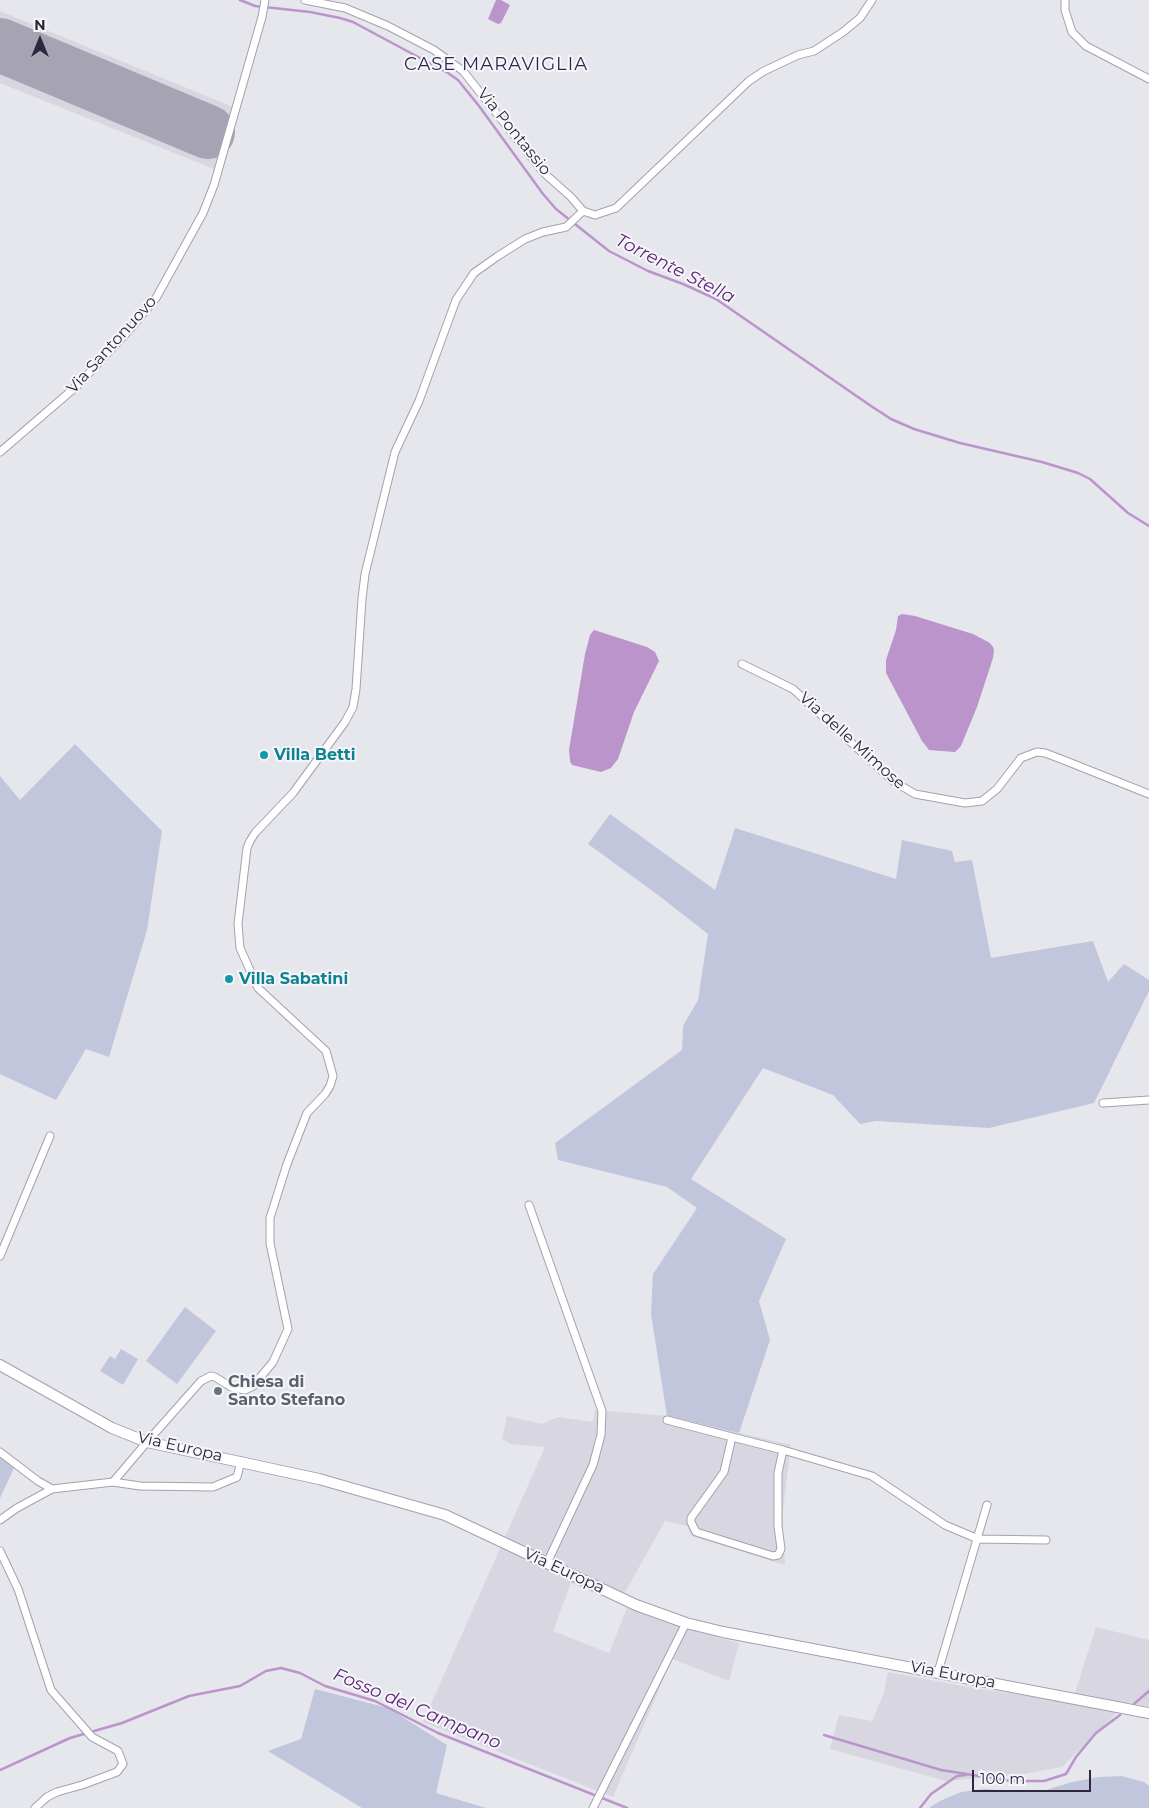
<!DOCTYPE html>
<html>
<head>
<meta charset="utf-8">
<style>
  body { margin:0 }
  #map { position:relative; width:1149px; height:1808px; overflow:hidden; background:#e6e6ed; font-family:Montserrat,sans-serif }
  canvas { display:block }
  .north { position:absolute; left:15px; top:15px; width:50px; height:50px; -webkit-text-stroke:4px #f6f6fa; paint-order:stroke; rotate:0deg; font-size:14px; font-weight:700; line-height:20px; text-align:center; color:#2d263e }
  .north::after { content:''; display:block; margin:auto; width:18px; height:22px; background:#2d263e; clip-path:polygon(50% 0,100% 100%,50% 72%,0 100%) }
  .scale { position:absolute; left:972px; top:1770px; width:119px; height:22px; box-sizing:border-box; border:2px solid #2d263e; border-top:0; padding-left:6px; font-size:15px; line-height:18px; white-space:nowrap; color:#2d263e; -webkit-text-stroke:4px #f6f6fa; paint-order:stroke }
</style>
</head>
<body>
<div id="map">
<canvas width="1149" height="1808"></canvas>
<div class="north">N</div>
<div class="scale">100 m</div>
</div>
<script>
const c = document.querySelector('canvas').getContext('2d');
c.lineJoin = 'round';
function fillPath(path, color) {
  c.fillStyle = color;
  c.fill(path, 'evenodd');
}
function shape(rows) {
  const path = new Path2D();
  for (const r of rows) {
    path.moveTo(r[0], r[1]);
    for (let i = 2; i < r.length; i += 2) path.lineTo(r[i], r[i + 1]);
  }
  return path;
}
function stroke(path, color, width, dash) {
  c.strokeStyle = color;
  c.lineWidth = width;
  c.lineCap = dash ? 'butt' : 'round';
  c.setLineDash(dash || []);
  c.stroke(path);
}
function drawText(font, color, halo, rows, align = 'center') {
  c.font = font + ' Montserrat,sans-serif';
  c.lineWidth = 4;
  c.setLineDash([]);
  c.textBaseline = 'middle';
  c.strokeStyle = halo;
  c.fillStyle = color;
  for (const [text, x, y, turn = 0] of rows) {
    c.save();
    c.translate(x, y);
    c.rotate((+turn || 0) * Math.PI / 180);
    c.textAlign = isNaN(turn) ? turn : align;
    if (halo) c.strokeText(text, 0, 0);
    c.fillText(text, 0, 0);
    c.restore();
  }
}
fillPath(shape([
  [0,11,233,107,214,169,0,83],
  [595,1410,667,1416,791,1445,782,1518,785,1565,691,1536,687,1526,665,1521,619,1603,571,1583,553,1631,609,1653,627,1608,688,1629,739,1643,729,1681,672,1659,613,1797,423,1722,545,1447,511,1444,502,1439,507,1416,542,1424,558,1417,593,1422],
  [1096,1627,1149,1640,1149,1706,1128,1702,1062,1767,1024,1774,946,1781,830,1749,839,1715,872,1721,884,1693,888,1672,979,1689,1072,1702]
]), '#d8d7e1');
fillPath(shape([
  [75,744,162,831,147,930,109,1057,86,1049,56,1100,0,1074,0,776,20,800],
  [610,814,715,890,735,828,896,879,902,840,952,851,955,862,972,860,991,958,1093,941,1108,982,1124,964,1149,980,1149,991,1094,1103,989,1128,876,1121,860,1124,833,1095,763,1068,691,1179,786,1239,759,1301,770,1340,739,1433,667,1416,651,1314,653,1274,697,1208,667,1187,558,1160,555,1143,682,1050,683,1026,698,1000,708,934,658,895,588,844],
  [185,1307,216,1331,177,1384,146,1361],
  [121,1349,138,1359,123,1385,100,1371,110,1356,115,1359],
  [0,1457,14,1468,0,1498],
  [315,1689,388,1708,447,1745,436,1793,486,1808,362,1808,268,1751,301,1739],
  [1122,1776,1144,1782,1149,1786,1149,1808,929,1808,940,1801,961,1792,985,1789,1008,1791,1046,1790,1072,1782,1099,1777]
]), '#c1c6dc');
fillPath(shape([
  [496,0,501,0,510,5,501,23,498,24,488,19],
  [902,614,915,616,973,634,990,643,993,647,994,650,993,658,977,707,961,746,955,752,929,750,922,741,886,673,886,660,896,630,898,616],
  [594,630,647,647,655,652,659,661,634,712,618,759,611,768,601,772,572,765,570,761,569,750,585,654,590,635]
]), '#bb94cc');
stroke(shape([
  [240,0,255,6,310,12,340,18,353,22,448,73,458,80,479,106,543,194,556,209,609,251,648,271,683,284,716,299,871,406,891,419,914,429,960,443,1042,462,1078,473,1090,479,1128,513,1149,526],
  [1134,1704,1149,1691],
  [824,1735,941,1770,1011,1781,1044,1781,1066,1774,1076,1757,1096,1733,1120,1715],
  [0,1770,70,1738,122,1723,189,1696,240,1686,266,1671,281,1668,300,1673,325,1686,375,1701,438,1733,627,1808],
  [920,1808,931,1794,957,1776,966,1775]
]), '#bb94cc', 2.5);
stroke(shape([
  [0,45,208,132]
]), '#a6a4b3', 54);
const minor = shape([
  [305,0,345,8,388,26,434,50,463,71,544,173,571,197,583,211,595,215,616,208,749,81,764,71,798,55,814,51,843,32,860,18,872,0],
  [1065,0,1065,10,1072,32,1086,46,1149,79],
  [0,452,78,385,132,327,156,298,203,213,214,185,262,17,265,0],
  [742,664,793,689,893,781,915,794,965,803,982,801,997,789,1021,758,1037,752,1045,753,1061,759,1149,794],
  [1103,1103,1149,1100],
  [529,1205,602,1411,601,1435,593,1465,547,1563],
  [0,1256,50,1136],
  [667,1420,732,1437],
  [783,1450,732,1437,724,1472,691,1518,691,1522,696,1532,773,1556,778,1555,781,1549,778,1526,778,1473,783,1450,872,1476,945,1525,978,1539,1046,1540],
  [0,1452,38,1481,52,1489],
  [113,1482,147,1442,201,1381,211,1376,215,1377,231,1387,239,1389,245,1390,253,1386,273,1362,288,1329,270,1243,270,1218,287,1164,307,1113,325,1094,330,1086,333,1076,326,1051,258,988,240,948,238,924,247,848,250,841,255,833,293,793,345,722,353,707,356,689,362,599,365,574,395,452,419,401,456,300,474,273,498,256,525,239,543,232,566,227,583,211],
  [0,1520,17,1508,52,1489,113,1482,140,1486,213,1487,237,1477,241,1461],
  [0,1551,18,1589,51,1690,92,1737,118,1751,123,1764,117,1772,82,1785,57,1792,47,1797,35,1808],
  [938,1672,987,1505],
  [593,1808,686,1623]
]);
const secondary = shape([
  [0,1365,112,1428,147,1442,319,1479,445,1515,636,1605,686,1623,723,1632,1149,1713]
]);
stroke(minor, '#a3a1ae', 9);
stroke(secondary, '#a39fb2', 12);
stroke(minor, '#fff', 7);
stroke(secondary, '#fff', 10);
for (const [x, y, r, color] of [
  [264,755,5,"#0f9aa8"],
  [229,979,5,"#0f9aa8"],
  [218,1391,5,"#6b7280"]
]) {
  const dot = new Path2D();
  dot.arc(x, y, r, 0, 2 * Math.PI);
  c.fillStyle = color;
  c.fill(dot);
  stroke(dot, '#f6f6fa', 2);
}
drawText('16px', '#2d263e', '#f6f6fa', [
  ["Via Pontassio",514,132,51],
  ["Via Santonuovo",112,345,-48],
  ["Via delle Mimose",852,741,42],
  ["Via Europa",180,1447,13],
  ["Via Europa",564,1571,25],
  ["Via Europa",953,1675,11]
]);
drawText('bold 16px', '#0d838f', '#f6f6fa', [
  ["Villa Betti",274,755],
  ["Villa Sabatini",239,979]
], 'left');
drawText('bold 16px', '#5b616d', '#f6f6fa', [
  ["Chiesa di",228,1382],
  ["Santo Stefano",228,1400]
], 'left');
c.letterSpacing = '1px';
drawText('18px', '#30244e', '#f6f6fa', [
  ["CASE MARAVIGLIA",496,65]
]);
c.letterSpacing = '0px';
drawText('italic 18px', '#5d2575', '#f6f6fa', [
  ["Torrente Stella",675,269,27],
  ["Fosso del Campano",417,1709,23]
]);
</script>
</body>
</html>
